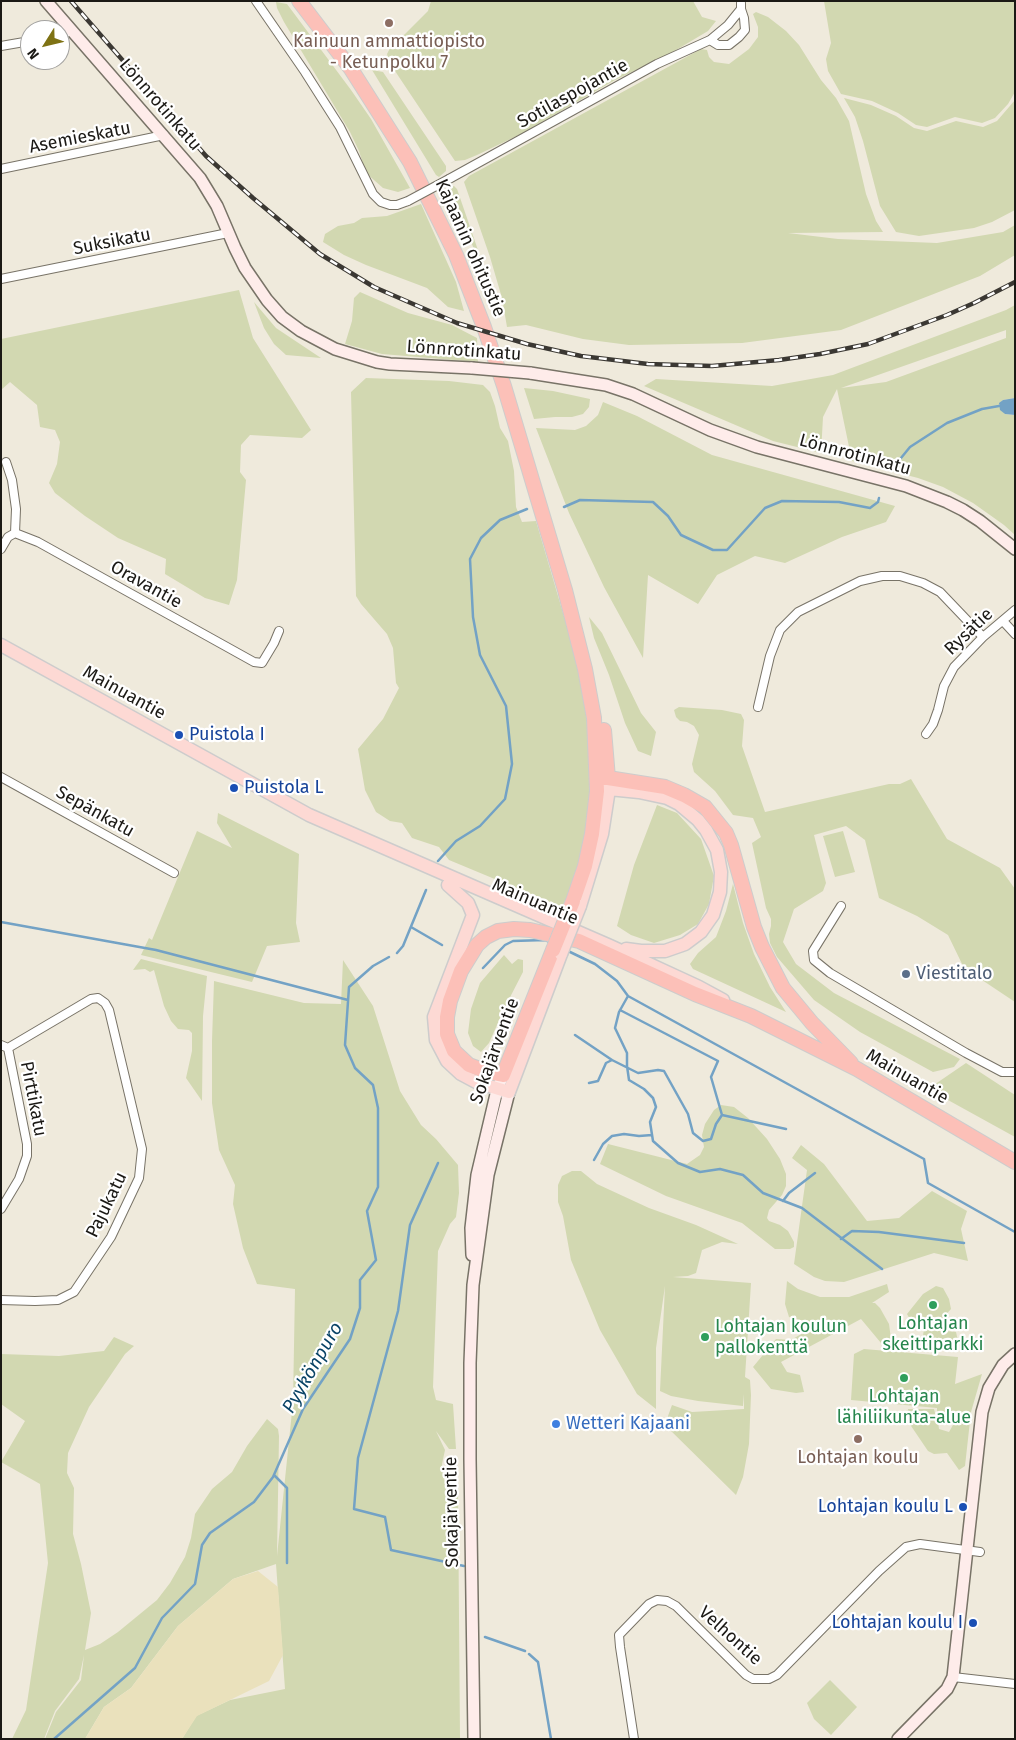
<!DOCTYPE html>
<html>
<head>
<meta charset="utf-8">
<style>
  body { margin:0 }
  #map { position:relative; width:1016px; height:1740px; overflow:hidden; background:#efeadc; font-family:"Fira Sans",sans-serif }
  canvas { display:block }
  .frame { position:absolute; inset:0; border:2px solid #1b1915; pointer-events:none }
  .north { position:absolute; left:20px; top:20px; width:50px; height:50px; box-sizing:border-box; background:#fff; border:1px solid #a4a3a1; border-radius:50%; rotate:234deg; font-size:14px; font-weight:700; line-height:20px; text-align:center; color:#1b1915 }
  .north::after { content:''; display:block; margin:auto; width:18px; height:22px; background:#7e7214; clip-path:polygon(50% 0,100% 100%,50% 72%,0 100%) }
</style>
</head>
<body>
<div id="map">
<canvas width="1016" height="1740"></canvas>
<div class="frame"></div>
<div class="north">N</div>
</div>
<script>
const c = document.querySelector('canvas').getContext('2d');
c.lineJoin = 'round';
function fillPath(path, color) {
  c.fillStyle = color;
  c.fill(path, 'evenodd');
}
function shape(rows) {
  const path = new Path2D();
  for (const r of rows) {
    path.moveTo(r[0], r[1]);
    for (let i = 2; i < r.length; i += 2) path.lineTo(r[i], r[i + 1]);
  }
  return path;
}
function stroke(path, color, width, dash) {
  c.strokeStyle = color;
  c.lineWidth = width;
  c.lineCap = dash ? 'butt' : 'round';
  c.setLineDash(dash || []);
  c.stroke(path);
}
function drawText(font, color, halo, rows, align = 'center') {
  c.font = font + ' "Fira Sans",sans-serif';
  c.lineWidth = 4.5;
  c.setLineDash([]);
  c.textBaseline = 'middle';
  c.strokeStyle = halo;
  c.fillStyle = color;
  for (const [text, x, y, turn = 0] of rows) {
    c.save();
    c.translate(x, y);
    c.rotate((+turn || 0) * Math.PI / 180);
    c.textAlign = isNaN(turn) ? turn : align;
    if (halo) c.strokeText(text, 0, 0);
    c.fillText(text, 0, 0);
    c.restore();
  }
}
fillPath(shape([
  [431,1,693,1,702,17,716,21,708,31,666,56,615,80,521,134,477,155,465,160,455,161,397,74,389,61,387,54,392,44,405,34,428,11],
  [824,1,1015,1,1015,92,1008,104,995,118,982,123,955,117,927,127,916,125,898,113,872,101,841,94,828,71,826,59,831,43],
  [276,2,287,4,351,90,371,119,410,188,398,192,383,188,366,173,359,151,350,132,284,22,277,8],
  [756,12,768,17,786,31,799,45,821,80,836,98,849,121,866,194,876,221,883,232,788,233,838,239,937,243,1003,232,1015,225,1015,255,980,276,841,330,742,343,629,345,583,339,526,325,507,327,502,298,490,257,464,182,469,176,701,49,707,50,709,57,714,62,729,64,749,49,758,37,758,27,753,14],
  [372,70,383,72,446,166,446,171,439,177,436,175],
  [844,98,871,105,896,116,914,128,927,131,956,121,983,127,997,121,1015,100,1015,210,992,222,974,228,919,236,896,232,880,206,863,141,855,117],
  [454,186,457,189,468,221,482,262,480,263,465,228,448,194,447,189],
  [421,204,456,282,464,311,448,307,427,288,366,265,344,255,323,242,325,234,338,226,354,223,362,218,387,216],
  [239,290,253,338,311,430,302,438,250,435,241,445,240,472,246,480,237,580,229,605,205,598,165,574,166,559,118,538,85,516,55,493,49,483,57,464,60,442,55,430,40,427,37,405,10,382,1,390,1,339],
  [360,292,408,313,452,325,477,338,478,362,382,354,345,344,352,321,354,298],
  [254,302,276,328,321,358,286,355,274,344,264,328],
  [1015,305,1015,398,1003,400,999,404,999,406,1005,414,1015,415,1015,535,1004,525,973,503,943,487,918,478,852,461,837,389,823,417,821,453,773,441,644,386,656,379,772,386,833,375,1006,310],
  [1006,330,1006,338,886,382,841,388],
  [366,378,449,381,483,385,490,392,495,406,500,428,508,441,514,471,516,507,522,522,536,521,578,664,591,746,591,803,587,839,573,886,562,907,449,860,439,847,412,838,402,823,390,821,376,812,365,790,358,749,383,719,399,688,396,683,393,648,387,634,361,604,356,596,351,392],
  [524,388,553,391,590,399,589,407,583,414,572,417,555,417,534,419],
  [603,402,637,416,712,455,895,506,886,522,842,537,785,563,755,556,717,575,698,604,648,575,643,658,604,587,569,513,536,428,575,430,586,426,598,415],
  [589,617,602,633,641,713,656,732,651,756,638,751,625,723,609,675,594,638],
  [679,707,722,710,741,714,744,720,742,746,765,812,889,784,900,784,911,779,947,839,1000,868,1015,889,1015,1002,964,968,948,935,917,916,879,898,865,840,846,826,814,835,826,883,823,891,794,909,783,942,796,964,834,993,960,1059,954,1067,933,1072,860,1032,814,1000,777,957,770,943,769,934,771,926,771,919,766,908,752,843,761,837,753,818,733,815,715,791,694,772,692,764,699,735,694,726,687,722,680,721,676,717,674,710],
  [657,805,677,813,701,839,714,876,709,904,698,924,680,935,654,943,631,935,617,926,634,865],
  [218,813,299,854,296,923,300,942,267,946,252,982,141,955,149,938,152,940,197,831,232,848,217,823],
  [843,831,855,872,835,877,823,836],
  [733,884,743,923,754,954,770,987,786,1012,693,969,690,964,698,953,716,937,726,911],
  [504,955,512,964,518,959,523,960,523,972,505,1007,489,1043,481,1052,473,1046,468,1033,471,1009,480,983],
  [141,959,207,976,203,1016,202,1101,186,1078,192,1051,192,1033,189,1030,178,1029,171,1021,164,1006,154,970,150,972,145,969,133,970],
  [343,960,373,1006,400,1091,421,1125,436,1139,458,1165,459,1193,456,1217,450,1224,438,1251,433,1387,436,1400,453,1404,456,1449,449,1449,436,1431,445,1450,442,1464,444,1480,458,1493,460,1739,182,1739,196,1716,230,1700,285,1689,276,1564,233,1579,178,1626,131,1688,104,1707,85,1739,45,1739,56,1712,81,1680,84,1655,79,1679,55,1711,44,1739,12,1739,26,1710,48,1563,40,1484,1,1462,25,1421,1,1404,1,1354,59,1356,104,1351,114,1337,134,1346,125,1354,89,1407,68,1453,67,1473,74,1488,73,1534,81,1564,91,1613,85,1650,100,1644,118,1632,157,1600,170,1583,185,1557,191,1538,195,1514,212,1489,232,1472,247,1446,267,1419,278,1429,279,1436,277,1556,293,1402,295,1289,257,1284,243,1248,233,1204,235,1185,219,1150,212,1103,212,1041,214,981,304,1003,341,1004],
  [966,1063,1015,1095,1015,1137,928,1089],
  [721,1105,734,1107,748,1118,767,1139,780,1159,786,1174,786,1186,782,1195,769,1210,767,1218,769,1221,780,1225,788,1231,794,1242,794,1247,790,1249,775,1249,742,1223,666,1196,600,1164,608,1144,687,1164,700,1155,704,1147,702,1135,705,1124,714,1110],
  [801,1145,824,1164,867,1221,899,1218,932,1191,967,1211,961,1229,968,1261,934,1253,844,1282,825,1281,814,1277,794,1264,807,1170,792,1158],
  [572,1171,581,1171,597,1184,649,1208,696,1225,738,1244,722,1242,702,1250,696,1273,688,1276,673,1277,751,1283,745,1377,750,1380,751,1395,749,1444,743,1477,736,1495,667,1427,668,1416,672,1405,692,1412,744,1409,744,1394,743,1406,698,1401,671,1396,660,1391,665,1286,656,1348,656,1409,637,1394,600,1330,571,1260,563,1216,558,1202,558,1185,562,1176],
  [787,1281,798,1289,820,1297,849,1297,887,1284,889,1292,872,1303,875,1303,880,1308,889,1324,891,1339,881,1343,861,1319,781,1362,787,1372,800,1375,804,1392,796,1393,771,1389,753,1367,776,1339,791,1340,820,1323,803,1321,789,1317,785,1304],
  [936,1286,943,1288,949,1299,951,1309,941,1320,912,1323,907,1314,923,1294],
  [924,1329,956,1332,958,1341,956,1350,925,1346,922,1342],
  [864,1349,958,1357,955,1384,982,1374,971,1412,965,1466,959,1470,947,1453,934,1454,928,1451,907,1420,908,1409,934,1409,937,1421,937,1408,851,1400,854,1354],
  [938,1422,956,1423,956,1424,953,1425,949,1432,939,1429],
  [830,1680,857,1707,831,1735,814,1719,807,1703]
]), '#d2d8b1');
fillPath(shape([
  [258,1571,278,1587,283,1655,269,1681,197,1716,182,1739,85,1739,104,1707,131,1688,178,1626,233,1579]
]), '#eae1bc');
fillPath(shape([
  [1015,398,1015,415,1005,414,1000,410,999,403,1003,400]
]), '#73a2c5');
stroke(shape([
  [892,469,910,447,947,423,982,409,999,406],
  [564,507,580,500,653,502,668,516,681,535,713,550,727,550,765,508,782,501,839,502,870,508,878,502,879,498],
  [438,861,456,841,480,826,505,799,512,764,506,706,480,655,473,617,470,559,481,538,500,520,527,509],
  [1,922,156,950,348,1000],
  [411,927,442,945],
  [568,951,595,964,617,981,628,996,924,1159,928,1183,1015,1232],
  [397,953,403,946,426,890],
  [483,968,505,945,513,941,545,940,551,943],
  [628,996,619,1012,615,1028,627,1053,627,1066,629,1080,644,1089,653,1098,656,1107,650,1122,653,1141,678,1163,700,1172,720,1169,743,1175,763,1193,802,1208,882,1269],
  [620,1010,718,1061,711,1077,722,1115,786,1129],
  [575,1035,612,1060],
  [589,1083,598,1081,606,1063,612,1060,638,1073,658,1070,664,1071,688,1114,693,1133,703,1141,711,1139,716,1124,722,1115],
  [594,1160,603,1144,612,1136,624,1134,639,1136,652,1135],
  [438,1163,410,1225,398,1311,358,1458,354,1509,385,1517,391,1550,464,1566],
  [783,1201,789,1193,815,1173],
  [841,1239,852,1231,879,1232,964,1243],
  [274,1475,287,1488,287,1563],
  [485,1637,525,1651],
  [529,1654,538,1662,551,1739],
  [54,1739,135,1668,162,1618,195,1584,202,1545,210,1533,254,1502,273,1477,303,1409,350,1339,360,1308,360,1280,376,1260,367,1211,378,1187,378,1108,373,1085,355,1068,345,1045,349,987,373,966,389,957]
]), '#73a2c5', 2.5);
const street = shape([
  [256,1,305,72,340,127,373,194,381,202,390,205,397,205,408,201],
  [60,35,72,31],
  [710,40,718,45,729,45,739,37,745,30,744,18,741,9],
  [1,46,30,41],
  [1,169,164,135],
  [449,179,657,64,710,40,728,25,741,9,741,3],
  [1,279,228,233],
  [6,462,12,480,16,509,15,533],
  [15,533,38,542,254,662,262,663,274,643,279,631],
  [1,549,8,537,15,533],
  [1003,621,1015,634],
  [758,707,770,656,780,630,798,612,860,581,882,576,900,576,923,583,940,592,983,637],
  [926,734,933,724,938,710,944,686,954,667,983,637,1015,610],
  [1,777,174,873],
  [841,906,813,951,814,960,830,973,966,1053,1002,1072,1015,1072],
  [1,1045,8,1048,91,999,98,998,105,1003,109,1010,142,1149,139,1178,111,1237,74,1292,58,1300,35,1301,1,1300],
  [1,1209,19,1179,27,1156,27,1144,8,1048],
  [953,1677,1015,1684],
  [634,1739,620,1647,619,1635,649,1604,657,1600,667,1601,676,1606,746,1675,753,1679,769,1679,777,1675,879,1571,906,1547,920,1544,980,1552]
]);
const secondary = shape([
  [46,1,200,178,217,206,235,248,245,268,267,300,282,317,301,331,335,349,377,362,390,364,472,368],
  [530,373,606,385,633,394,710,430,757,447,906,486,947,502,963,510,980,521,1015,549],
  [472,1255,471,1228,477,1175,497,1090,503,1075],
  [474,1739,470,1459,470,1363,473,1285,488,1175,509,1092],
  [898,1739,947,1689,953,1677,982,1412,989,1388,1003,1365,1015,1354]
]);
const primary = shape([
  [1,645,309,815,610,946,699,987,723,1000],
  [597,791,609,789,639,792,667,798,679,804,698,820,706,830,717,850,721,872,720,892,713,915,701,932,685,944,665,951,641,951,626,949],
  [448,885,468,903,473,915,434,1017,436,1040,447,1061,461,1074,476,1082,509,1092,561,954],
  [580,906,602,834,609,789,609,782]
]);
const highway = shape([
  [299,1,351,69,410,162,456,255,484,327,504,386,565,590,585,669,594,718,597,791,592,834,585,866,573,901],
  [604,730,608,778],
  [597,778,608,778,665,787,684,795,705,807,726,833,731,845,754,927,762,947,783,988,812,1023,851,1063],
  [553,950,503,1075,488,1072,469,1065,454,1051,447,1034,447,1017,450,1001,461,971,477,945,486,937,498,931,514,929,530,930,579,941,695,994,751,1016,857,1069,1015,1162]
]);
stroke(street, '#787367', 10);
stroke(secondary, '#787367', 14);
stroke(primary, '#cdcccc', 15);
stroke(highway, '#cdcccc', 16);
stroke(street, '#fff', 8);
stroke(secondary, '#feecea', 11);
stroke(primary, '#fdd9d4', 12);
stroke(highway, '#fcc0b8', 14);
const rail = shape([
  [71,1,206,156,253,198,320,254,374,287,457,323,527,344,581,356,648,364,712,366,779,360,820,354,868,344,947,315,974,303,1015,282]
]);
stroke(rail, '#3b3833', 4.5);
stroke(rail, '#fff', 2.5, [8]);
const streetBridge = shape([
  [408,201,449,179]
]);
const secondaryBridge = shape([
  [472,368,530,373]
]);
const primaryBridge = shape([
  [561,954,580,906]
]);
const highwayBridge = shape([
  [553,950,573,901]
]);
stroke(streetBridge, '#787367', 10, []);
stroke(secondaryBridge, '#787367', 14, []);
stroke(primaryBridge, '#cdcccc', 15, []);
stroke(highwayBridge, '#cdcccc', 16, []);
stroke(streetBridge, '#fff', 8);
stroke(secondaryBridge, '#feecea', 11);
stroke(primaryBridge, '#fdd9d4', 12);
stroke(highwayBridge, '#fcc0b8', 14);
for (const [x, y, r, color] of [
  [389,23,5,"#8d6e63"],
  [179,735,5,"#1a4fb4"],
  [234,788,5,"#1a4fb4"],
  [906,974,5,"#5c6f8a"],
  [933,1305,5,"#2e9e5b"],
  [705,1337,5,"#2e9e5b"],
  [904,1378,5,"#2e9e5b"],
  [556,1424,5,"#3f7fe0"],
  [858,1439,5,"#8d6e63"],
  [963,1507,5,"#1a4fb4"],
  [973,1623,5,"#1a4fb4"]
]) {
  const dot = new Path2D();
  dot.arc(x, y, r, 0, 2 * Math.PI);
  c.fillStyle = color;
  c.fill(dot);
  stroke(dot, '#fff', 2);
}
drawText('18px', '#785e54', '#fff', [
  ["Kainuun ammattiopisto",389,42],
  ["- Ketunpolku 7",389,63],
  ["Lohtajan koulu",858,1458]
]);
drawText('18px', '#1b1915', '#fff', [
  ["Sotilaspojantie",573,94,-29],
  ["Lönnrotinkatu",160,105,49],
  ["Asemieskatu",80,138,-11],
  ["Suksikatu",112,242,-11],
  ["Kajaanin ohitustie",470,248,66],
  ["Lönnrotinkatu",464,351,4],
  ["Lönnrotinkatu",855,455,15],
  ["Oravantie",146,585,29],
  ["Rysätie",969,632,-44],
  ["Mainuantie",124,693,29],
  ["Sepänkatu",95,812,29],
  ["Mainuantie",535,902,23],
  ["Sokajärventie",495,1051,-70],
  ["Mainuantie",907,1077,30],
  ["Pirttikatu",33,1099,79],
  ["Pajukatu",107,1205,-64],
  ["Sokajärventie",452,1512,-91],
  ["Velhontie",730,1636,42]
]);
drawText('18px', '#164399', '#fff', [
  ["Puistola I",189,735],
  ["Puistola L",244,788],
  ["Lohtajan koulu L",953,1507,"right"],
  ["Lohtajan koulu I",963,1623,"right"]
], 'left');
drawText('18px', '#4e5e75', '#fff', [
  ["Viestitalo",916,974]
], 'left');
drawText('18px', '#27864d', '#fff', [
  ["Lohtajan",933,1324],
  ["skeittiparkki",933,1345],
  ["Lohtajan koulun",715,1327,"left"],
  ["pallokenttä",715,1348,"left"],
  ["Lohtajan",904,1397],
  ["lähiliikunta-alue",904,1418]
]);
drawText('18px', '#366cbe', '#fff', [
  ["Wetteri Kajaani",566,1424]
], 'left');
drawText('italic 19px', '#094366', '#fff', [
  ["Pyykönpuro",313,1368,-60]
]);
</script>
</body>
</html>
